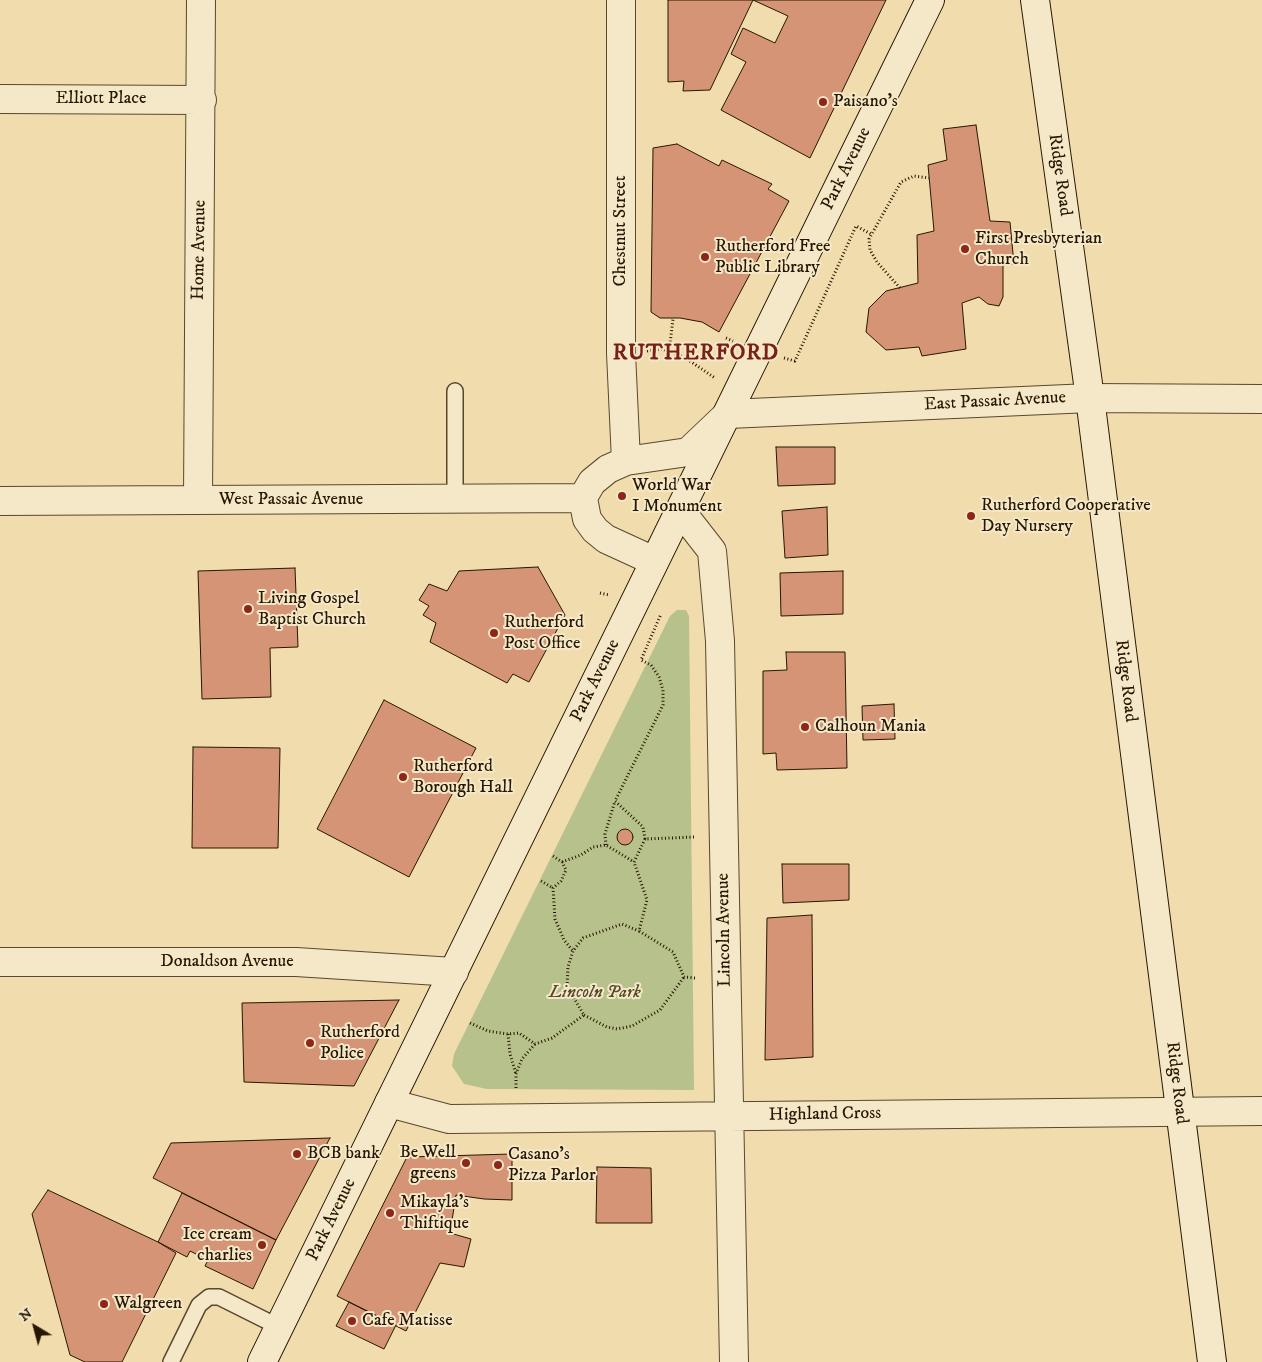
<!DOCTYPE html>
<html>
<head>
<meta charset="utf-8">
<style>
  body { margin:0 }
  #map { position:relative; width:1262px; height:1362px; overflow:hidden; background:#f0dcac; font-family:"IM FELL DW Pica",serif }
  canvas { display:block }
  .north { position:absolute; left:10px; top:1302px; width:50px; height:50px; -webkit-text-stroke:4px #f5e8c9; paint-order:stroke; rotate:323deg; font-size:14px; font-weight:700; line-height:20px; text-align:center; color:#271701 }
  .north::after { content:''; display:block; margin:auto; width:18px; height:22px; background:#271701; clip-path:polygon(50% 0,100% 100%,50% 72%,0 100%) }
</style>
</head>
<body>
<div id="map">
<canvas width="1262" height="1362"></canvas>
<div class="north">N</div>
</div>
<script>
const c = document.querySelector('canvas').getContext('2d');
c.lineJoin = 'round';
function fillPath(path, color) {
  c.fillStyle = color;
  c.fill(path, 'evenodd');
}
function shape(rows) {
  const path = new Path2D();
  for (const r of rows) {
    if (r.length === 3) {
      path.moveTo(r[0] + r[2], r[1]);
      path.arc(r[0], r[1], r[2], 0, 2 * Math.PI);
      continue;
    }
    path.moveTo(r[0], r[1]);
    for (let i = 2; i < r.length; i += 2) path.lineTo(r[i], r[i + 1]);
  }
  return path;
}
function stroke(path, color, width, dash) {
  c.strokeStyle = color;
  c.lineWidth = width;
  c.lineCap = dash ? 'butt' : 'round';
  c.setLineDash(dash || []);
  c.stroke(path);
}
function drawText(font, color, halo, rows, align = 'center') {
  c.font = font + ' "IM FELL DW Pica",serif';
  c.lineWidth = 4;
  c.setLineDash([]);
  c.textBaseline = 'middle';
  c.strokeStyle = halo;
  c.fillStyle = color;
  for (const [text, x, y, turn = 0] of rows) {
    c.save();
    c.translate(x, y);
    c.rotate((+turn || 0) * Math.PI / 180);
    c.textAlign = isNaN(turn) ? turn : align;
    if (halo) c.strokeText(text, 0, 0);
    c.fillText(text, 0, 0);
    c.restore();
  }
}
fillPath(shape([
  [677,610,686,610,689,616,694,1090,487,1089,464,1084,452,1066,454,1054,670,616]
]), '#b7c18b');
const building = shape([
  [668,0,886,0,810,158,721,110,746,62,731,54,743,28,775,43,788,16,753,0,710,90,683,91,684,81,668,82,668,0],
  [976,125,990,221,1010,222,1014,264,1003,265,1003,297,999,306,988,304,979,297,962,303,966,349,922,356,919,347,886,350,866,332,869,308,886,291,918,283,917,235,934,231,928,165,947,160,943,129,976,125],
  [677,144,719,166,722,160,772,184,768,189,789,201,719,332,702,322,680,318,660,318,651,312,653,148,677,144],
  [776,447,835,447,835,484,778,486,776,447],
  [827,507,828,555,785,558,782,511,827,507],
  [538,567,565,615,529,682,513,674,507,683,430,642,436,623,423,615,429,606,419,600,429,584,447,591,459,571,538,567],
  [295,568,298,647,270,648,271,697,202,699,198,571,295,568],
  [843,571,843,614,781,616,780,573,843,571],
  [786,652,845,652,847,768,777,770,776,753,763,754,763,671,787,670,786,652],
  [384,700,476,748,409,877,317,829,384,700],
  [894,704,895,739,863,740,862,706,894,704],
  [193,747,280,748,278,848,192,848,193,747],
  [625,837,8],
  [782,864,849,864,849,900,783,903,782,864],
  [812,915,813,1057,765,1060,767,918,812,915],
  [399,1000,354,1086,244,1082,242,1003,399,1000],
  [330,1138,276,1240,153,1178,171,1143,330,1138],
  [512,1154,512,1200,484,1199,456,1195,450,1233,471,1239,464,1267,440,1263,406,1331,337,1296,407,1157,512,1154],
  [597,1167,651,1168,652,1223,596,1223,597,1167],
  [48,1190,158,1242,176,1253,122,1362,85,1362,70,1355,32,1214,48,1190],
  [182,1193,276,1240,253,1289,205,1266,208,1260,190,1251,187,1257,158,1242,182,1193],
  [349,1302,396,1325,384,1349,336,1326,349,1302]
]);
fillPath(building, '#d59475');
stroke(building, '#271701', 1);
const lane = shape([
  [455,391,455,499],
  [171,1362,199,1305,209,1297,219,1297,279,1327]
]);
const street = shape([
  [621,0,621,353,626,461],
  [0,99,202,100],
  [198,500,201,0],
  [0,501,583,498],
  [680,510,712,551,720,641,734,1362],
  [654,561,606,539,595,530,587,519,583,498,585,494,592,482,608,469,626,461,688,452,728,414,1090,398,1262,399],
  [0,962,296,962,454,972],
  [389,1103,449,1119,1262,1111]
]);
const secondary = shape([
  [1035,0,1090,398,1212,1362],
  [262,1362,930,0]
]);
stroke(lane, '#59482c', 18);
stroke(street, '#59482c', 30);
stroke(secondary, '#271701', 30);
stroke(shape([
  [900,288,877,262,870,250,869,239,901,182,914,176,929,178],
  [726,338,733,341],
  [647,351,662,349,684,357,715,378],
  [669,352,673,319],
  [784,358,795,361,856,226,871,234],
  [600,593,609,595],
  [645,839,643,827,615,801,663,705,663,690,659,677,651,665,641,660,661,614],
  [606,845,605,834,615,801],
  [553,856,562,862,566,870,561,881,553,888,555,919,564,940,573,951],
  [562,862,581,855,593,847,606,845,634,862],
  [541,881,553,888],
  [695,978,684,977,673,952,639,931,647,900,634,862,645,839,695,837],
  [584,1015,607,1027,617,1029,632,1026,660,1010,684,977],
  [470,1023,488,1031,508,1034,519,1033,535,1044,552,1038,584,1015,567,987,568,967,573,951,583,938,622,924,639,931],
  [508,1034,510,1054,516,1074],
  [516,1088,516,1074,522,1059,535,1044]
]), '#271701', 3, [1, 2.5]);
stroke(lane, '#f5e8c9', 15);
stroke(street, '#f5e8c9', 28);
stroke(secondary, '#f5e8c9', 28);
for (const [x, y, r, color] of [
  [823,102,5,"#8f2418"],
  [965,249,5,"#8f2418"],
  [705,257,5,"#8f2418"],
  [622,496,5,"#8f2418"],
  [971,516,5,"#8f2418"],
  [248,609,5,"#8f2418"],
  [494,633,5,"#8f2418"],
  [805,727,5,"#8f2418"],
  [403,777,5,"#8f2418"],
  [310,1043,5,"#8f2418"],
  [297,1154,5,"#8f2418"],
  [466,1163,5,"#8f2418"],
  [498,1165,5,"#8f2418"],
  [390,1213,5,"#8f2418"],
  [262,1245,5,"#8f2418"],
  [104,1304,5,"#8f2418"],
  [352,1321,5,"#8f2418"]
]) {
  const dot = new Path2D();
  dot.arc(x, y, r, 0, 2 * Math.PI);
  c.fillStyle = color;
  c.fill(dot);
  stroke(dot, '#f5e8c9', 2);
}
drawText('18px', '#271701', '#f5e8c9', [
  ["Elliott Place",101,99],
  ["Park Avenue",847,169,-64],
  ["Ridge Road",1059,175,82],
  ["Chestnut Street",621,231,-90],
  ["Home Avenue",200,250,-89],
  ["East Passaic Avenue",995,402,-3],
  ["West Passaic Avenue",291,500],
  ["Park Avenue",596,681,-64],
  ["Ridge Road",1125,681,83],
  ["Lincoln Avenue",725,930,-91],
  ["Donaldson Avenue",227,962],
  ["Ridge Road",1176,1083,83],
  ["Highland Cross",825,1115,-1],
  ["Park Avenue",332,1220,-64]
]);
drawText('18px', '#271701', '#f5e8c9', [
  ["Paisano's",833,102],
  ["First Presbyterian",975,239],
  ["Church",975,260],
  ["Rutherford Free",715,247],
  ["Public Library",715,268],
  ["World War",632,486],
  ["I Monument",632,507],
  ["Rutherford Cooperative",981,506],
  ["Day Nursery",981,527],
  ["Living Gospel",258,599],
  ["Baptist Church",258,620],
  ["Rutherford",504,623],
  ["Post Office",504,644],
  ["Calhoun Mania",815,727],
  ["Rutherford",413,767],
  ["Borough Hall",413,788],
  ["Rutherford",320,1033],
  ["Police",320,1054],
  ["Be Well",456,1153,"right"],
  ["greens",456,1174,"right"],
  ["BCB bank",307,1154],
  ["Casano's",508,1155],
  ["Pizza Parlor",508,1176],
  ["Mikayla's",400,1203],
  ["Thiftique",400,1224],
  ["Ice cream",252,1235,"right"],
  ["charlies",252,1256,"right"],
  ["Walgreen",114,1304],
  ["Cafe Matisse",362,1321]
], 'left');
drawText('italic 18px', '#524a2a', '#f5e8c9', [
  ["Lincoln Park",595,993]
]);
c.letterSpacing = '1px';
drawText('bold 22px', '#7a1f14', '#f5e8c9', [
  ["RUTHERFORD",696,354]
]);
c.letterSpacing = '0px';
</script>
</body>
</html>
